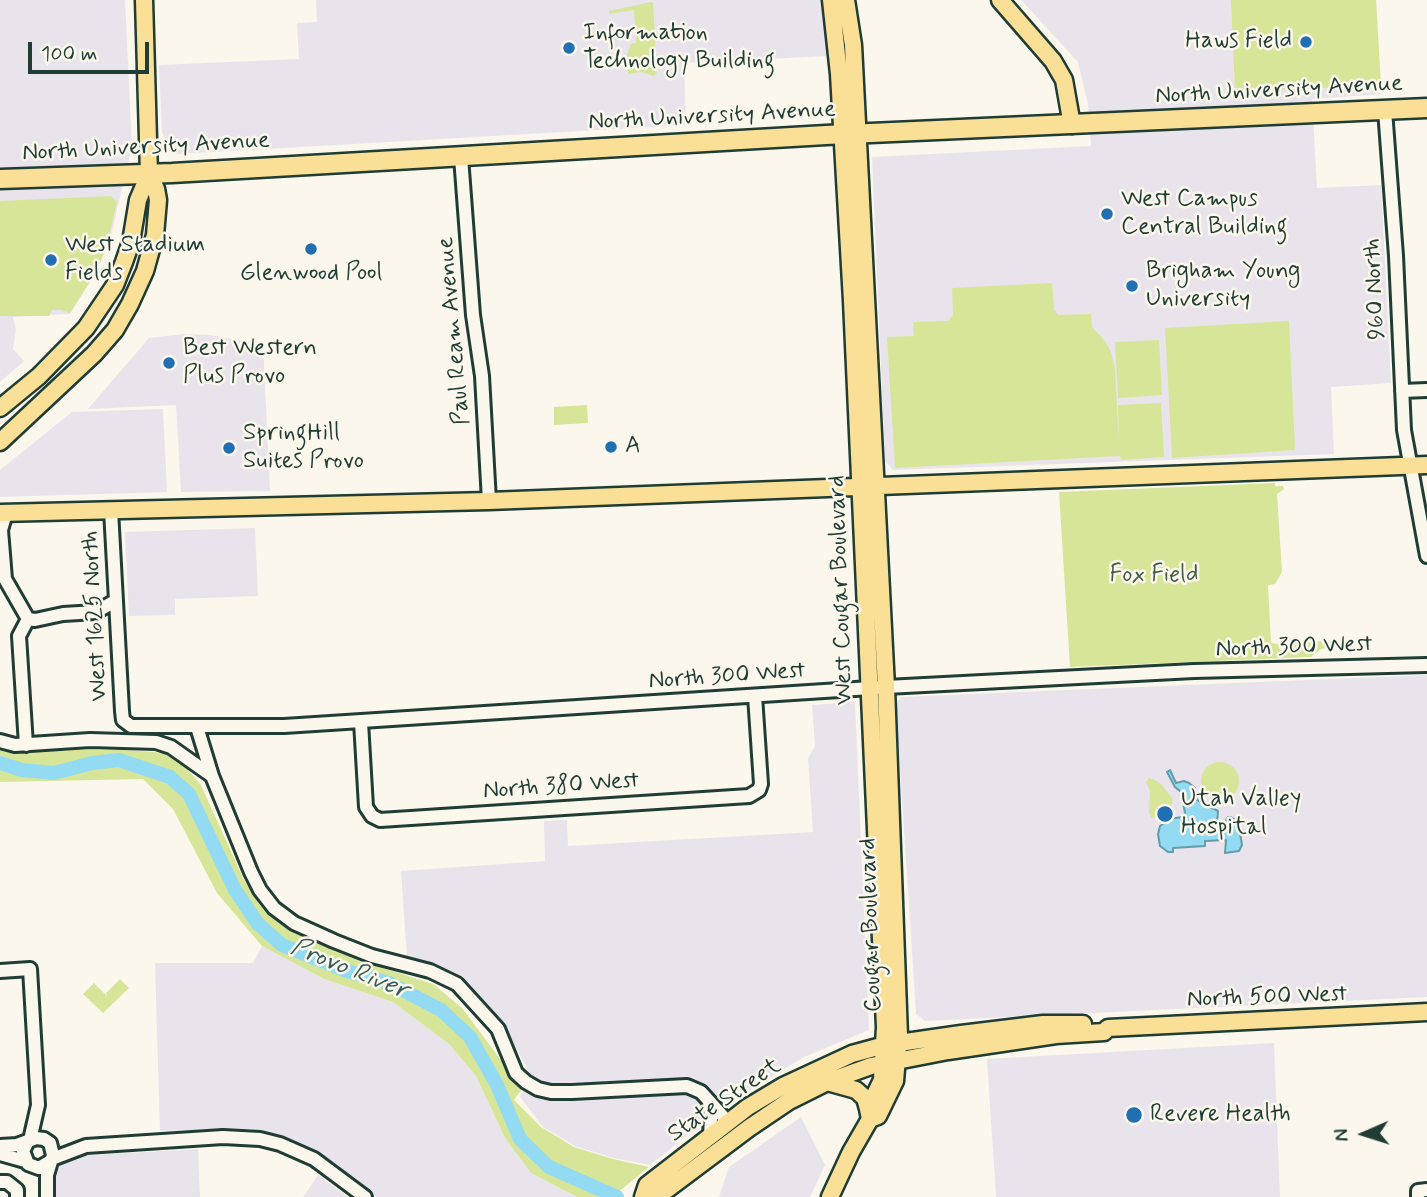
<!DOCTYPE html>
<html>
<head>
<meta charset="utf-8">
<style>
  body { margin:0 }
  #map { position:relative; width:1427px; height:1197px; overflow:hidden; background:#fbf7ec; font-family:Mynerve,sans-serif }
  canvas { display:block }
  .north { position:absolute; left:1329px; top:1099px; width:70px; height:70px; -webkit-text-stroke:5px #fbf7ec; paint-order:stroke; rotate:267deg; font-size:19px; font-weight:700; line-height:28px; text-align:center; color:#1f3d34 }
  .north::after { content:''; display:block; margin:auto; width:24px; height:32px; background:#1f3d34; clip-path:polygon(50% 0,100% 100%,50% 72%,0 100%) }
  .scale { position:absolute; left:28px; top:42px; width:121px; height:32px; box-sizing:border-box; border:4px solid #1f3d34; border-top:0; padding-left:9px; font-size:21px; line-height:24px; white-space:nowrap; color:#1f3d34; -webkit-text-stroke:5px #fbf7ec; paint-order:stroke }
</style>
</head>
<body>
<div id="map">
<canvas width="1427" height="1197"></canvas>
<div class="north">N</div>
<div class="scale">100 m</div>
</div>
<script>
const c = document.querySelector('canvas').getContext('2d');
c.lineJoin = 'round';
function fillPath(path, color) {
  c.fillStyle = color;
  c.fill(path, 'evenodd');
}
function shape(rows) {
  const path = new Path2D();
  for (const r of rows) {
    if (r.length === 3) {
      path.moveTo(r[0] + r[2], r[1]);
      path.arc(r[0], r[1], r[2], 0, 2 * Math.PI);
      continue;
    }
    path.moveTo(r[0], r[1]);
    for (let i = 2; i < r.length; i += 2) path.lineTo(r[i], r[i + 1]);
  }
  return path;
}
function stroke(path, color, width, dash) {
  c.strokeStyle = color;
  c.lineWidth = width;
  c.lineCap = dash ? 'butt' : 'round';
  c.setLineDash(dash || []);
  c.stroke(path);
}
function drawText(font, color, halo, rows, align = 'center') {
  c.font = font + ' Mynerve,sans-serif';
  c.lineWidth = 5;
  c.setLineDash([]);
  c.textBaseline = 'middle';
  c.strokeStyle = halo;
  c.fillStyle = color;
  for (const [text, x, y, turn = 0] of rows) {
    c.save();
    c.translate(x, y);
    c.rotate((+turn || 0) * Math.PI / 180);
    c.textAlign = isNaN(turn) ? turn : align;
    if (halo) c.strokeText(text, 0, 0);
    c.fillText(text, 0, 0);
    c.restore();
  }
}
fillPath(shape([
  [0,0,125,0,132,147,111,235,97,271,70,314,13,317,16,330,13,349,24,361,0,382],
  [316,0,823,0,827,56,684,63,686,125,178,154,170,152,162,132,159,65,299,59,297,23,317,22],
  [1021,0,1376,0,1381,94,1312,99,1317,188,1381,185,1391,383,1331,387,1334,454,893,470,885,461,872,157,1091,146,1088,104,1078,62],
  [183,334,209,335,263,344,270,491,181,492,176,405,88,409,149,338],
  [163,409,167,492,0,497,0,470,72,412],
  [255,528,258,596,175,599,175,615,129,616,125,532],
  [1427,675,1427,997,925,1021,916,1014,896,705,901,697],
  [855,702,869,1030,804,1057,729,1103,650,1165,613,1158,575,1146,543,1127,520,1097,532,1078,505,1027,484,1001,455,974,407,958,401,871,545,861,544,821,567,820,568,846,813,832,808,758,815,746,812,705],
  [262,946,324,979,393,1002,449,1044,476,1076,505,1138,531,1173,577,1197,376,1197,313,1150,278,1135,248,1129,160,1131,155,963,253,963],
  [1274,1043,1280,1197,996,1197,987,1059],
  [801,1117,825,1165,810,1197,719,1197,729,1167],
  [198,1149,200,1197,54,1197,51,1178,56,1163,70,1156],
  [318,1175,348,1197,303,1197]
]), '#e9e4eb');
fillPath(shape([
  [1231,0,1376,0,1381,85,1235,92],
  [651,2,653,3,657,72,654,76,641,72,628,74,627,54,631,44,636,43,634,10,609,14,609,11],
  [111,196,117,202,106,249,97,270,70,313,61,310,52,310,49,316,0,316,0,201],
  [1052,283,1054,310,1059,315,1091,314,1092,327,1105,341,1111,352,1115,370,1119,442,1118,405,1161,403,1164,457,1121,460,1120,456,895,468,887,337,914,336,913,322,948,321,953,315,952,288],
  [1289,321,1295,450,1172,458,1165,328],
  [1159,340,1162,395,1118,398,1115,342],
  [587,405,588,423,554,425,554,407],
  [1275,483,1275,486,1283,486,1284,489,1277,494,1282,572,1275,584,1268,585,1271,643,1278,644,1280,650,1287,650,1289,643,1325,641,1326,648,1321,649,1311,657,1070,667,1059,492],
  [0,746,11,749,125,750,166,753,184,765,201,785,243,878,259,904,270,916,289,930,361,961,433,984,462,1008,509,1071,524,1086,514,1100,541,1127,574,1147,613,1159,649,1167,612,1197,577,1197,531,1173,505,1138,476,1076,449,1044,393,1002,324,979,262,946,217,893,173,809,143,779,0,782],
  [1220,781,19],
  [1149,778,1155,780,1162,785,1172,798,1172,810,1164,817,1152,818,1149,814,1150,791,1146,782],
  [120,979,129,988,103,1013,83,994,94,983,107,996,106,993]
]), '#d7e598');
const water = shape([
  [1170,770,1176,783,1184,781,1189,783,1195,788,1197,800,1218,811,1217,823,1225,822,1228,817,1231,817,1238,822,1242,845,1239,851,1225,853,1226,840,1205,841,1205,846,1173,848,1173,852,1168,852,1160,846,1158,834,1160,826,1170,819,1182,817,1185,813,1181,792,1175,787,1167,772,1170,770]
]);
fillPath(water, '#92dbf3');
stroke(water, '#649ca7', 2);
stroke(shape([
  [0,763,22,770,54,773,92,763,119,760,170,777,189,794,235,890,258,924,282,945,344,970,389,983,441,1010,470,1037,497,1085,520,1139,549,1167,617,1197]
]), '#92dbf3', 14);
const minor = shape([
  [1385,110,1396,256,1404,430,1427,556],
  [461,157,473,315,482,376,489,501],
  [1402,391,1427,390],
  [111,510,122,711,123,720,131,726,284,726,886,687,1194,671,1427,665],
  [6,513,1,530,5,579,28,619,19,636,26,745],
  [28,619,35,620,63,614,96,612,115,601],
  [361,722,366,807,372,816,380,820,749,796,759,790,761,784,755,696],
  [197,727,212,776,251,872,260,890,274,908,294,923,334,941,372,956,430,971,457,984,498,1029,516,1073,526,1082,538,1089,551,1092,572,1092,687,1086,701,1092,728,1122],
  [0,741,15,745,90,740,156,742,171,747,212,776],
  [0,971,30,969,38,1105,30,1140],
  [709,1101,711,1118,710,1135],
  [28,1141,23,1151,28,1164,39,1168,49,1162],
  [0,1146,17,1145,36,1138,44,1139,50,1143,53,1155,47,1175,47,1197],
  [0,1154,25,1161],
  [52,1159,86,1146,223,1137,260,1139,280,1144,314,1159,365,1197],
  [0,1182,7,1182,17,1190,17,1197],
  [1418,1197,1418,1191,1427,1190]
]);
const major = shape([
  [831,0,839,74,852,301,885,1027,882,1080,868,1109,870,1119],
  [1000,0,1053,61,1064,80,1072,125],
  [0,408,39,376,86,328,115,285,124,262,131,242,138,200,149,174,144,0],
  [0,442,94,354,115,330,130,304,145,271,155,235,158,200,156,189,149,174],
  [0,513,489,501,1427,465],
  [827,1082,856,1090,865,1098,868,1109],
  [643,1197,647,1185,748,1107,783,1086,852,1054,885,1045,961,1034,1043,1024,1083,1024],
  [657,1197,749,1128,789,1101,827,1082,871,1066,948,1051,1056,1035,1104,1032,1108,1028,1427,1012],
  [830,1197,851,1152,870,1119,878,1116,895,1081,899,1036,886,687,853,45,846,0]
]);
const highway = shape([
  [0,179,172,173,826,135,1427,108]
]);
stroke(minor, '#1f3d34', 18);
stroke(major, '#1f3d34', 21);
stroke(highway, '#1f3d34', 23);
stroke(minor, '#fbf7ec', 12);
stroke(major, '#fadf96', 16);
stroke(highway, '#fadf96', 18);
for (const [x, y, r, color] of [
  [1306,42,7,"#1f6fb2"],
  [569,48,7,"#1f6fb2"],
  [1107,214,7,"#1f6fb2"],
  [311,249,7,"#1f6fb2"],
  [51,260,7,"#1f6fb2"],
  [1132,286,7,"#1f6fb2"],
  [169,363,7,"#1f6fb2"],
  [611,447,7,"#1f6fb2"],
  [229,448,7,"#1f6fb2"],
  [1165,814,9,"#1f6fb2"],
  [1134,1115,9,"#1f6fb2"]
]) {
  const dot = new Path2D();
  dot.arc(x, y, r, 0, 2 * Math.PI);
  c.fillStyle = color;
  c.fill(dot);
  stroke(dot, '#fbf7ec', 2.5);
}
drawText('24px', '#1f3d34', '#fbf7ec', [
  ["Information",583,34],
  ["Technology Building",583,62],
  ["Haws Field",1292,42,"right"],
  ["West Campus",1121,200],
  ["Central Building",1121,228],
  ["West Stadium",65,246],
  ["Fields",65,274],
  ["Brigham Young",1146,272],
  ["University",1146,300],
  ["Glenwood Pool",311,274,"center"],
  ["Best Western",183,349],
  ["Plus Provo",183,377],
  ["SpringHill",243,434],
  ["Suites Provo",243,462],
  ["A",625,447],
  ["Utah Valley",1181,800],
  ["Hospital",1181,828],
  ["Revere Health",1150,1115]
], 'left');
drawText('24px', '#1f3d34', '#fbf7ec', [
  ["North University Avenue",1279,91,-3],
  ["North University Avenue",712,117,-3],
  ["North University Avenue",146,148,-3],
  ["960 North",1376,289,-93],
  ["Paul Ream Avenue",455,331,-95],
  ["West Cougar Boulevard",842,590,-92],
  ["West 1625 North",96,616,-93],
  ["North 300 West",1294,648,-2],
  ["North 300 West",727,677,-4],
  ["North 380 West",561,787,-4],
  ["Cougar Boulevard",872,925,-92],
  ["North 500 West",1267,998,-2],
  ["State Street",725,1101,-34]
]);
drawText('24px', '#445f48', '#fbf7ec', [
  ["Fox Field",1154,576]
]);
drawText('italic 26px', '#365d5a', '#fbf7ec', [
  ["Provo River",349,970,22]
]);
</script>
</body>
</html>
